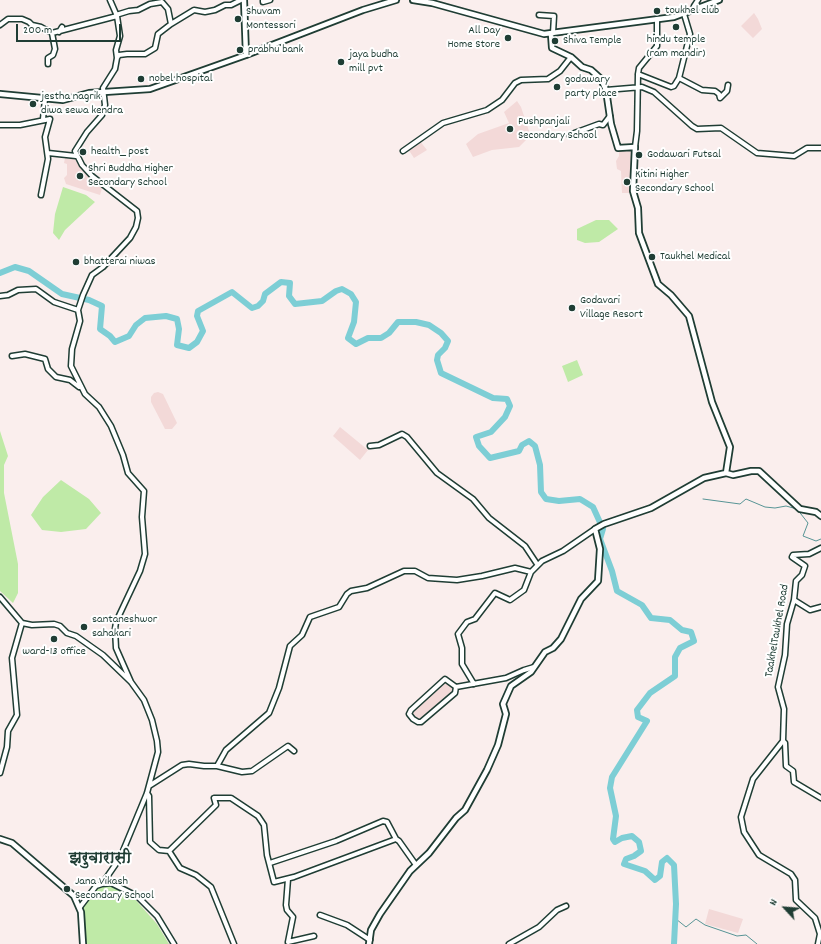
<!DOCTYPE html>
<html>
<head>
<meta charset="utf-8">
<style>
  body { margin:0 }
  #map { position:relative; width:821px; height:944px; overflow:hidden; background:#faeeed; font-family:Dekko,sans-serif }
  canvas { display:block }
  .north { position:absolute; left:765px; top:888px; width:40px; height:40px; -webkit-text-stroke:3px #fff; paint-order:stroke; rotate:296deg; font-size:11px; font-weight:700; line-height:16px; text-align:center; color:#1f3d34 }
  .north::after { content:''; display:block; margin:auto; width:14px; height:18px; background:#1f3d34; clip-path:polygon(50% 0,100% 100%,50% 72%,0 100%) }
  .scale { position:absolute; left:16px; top:24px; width:105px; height:18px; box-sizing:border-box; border:2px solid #1f3d34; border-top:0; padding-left:5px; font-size:12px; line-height:14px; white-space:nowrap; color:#1f3d34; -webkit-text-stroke:3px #fff; paint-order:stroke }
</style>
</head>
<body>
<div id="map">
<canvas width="821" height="944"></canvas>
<div class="north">N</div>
<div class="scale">200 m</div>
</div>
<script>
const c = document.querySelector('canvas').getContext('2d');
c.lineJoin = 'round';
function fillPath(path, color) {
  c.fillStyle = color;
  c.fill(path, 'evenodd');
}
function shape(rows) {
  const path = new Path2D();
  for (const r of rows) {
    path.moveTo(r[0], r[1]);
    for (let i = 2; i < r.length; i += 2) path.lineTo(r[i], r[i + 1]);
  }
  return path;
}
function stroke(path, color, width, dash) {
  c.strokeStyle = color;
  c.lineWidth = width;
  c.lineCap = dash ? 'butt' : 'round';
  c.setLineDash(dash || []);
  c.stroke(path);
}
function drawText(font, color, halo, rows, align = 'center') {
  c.font = font + ' Dekko,"Playpen Sans Deva",sans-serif';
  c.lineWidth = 4;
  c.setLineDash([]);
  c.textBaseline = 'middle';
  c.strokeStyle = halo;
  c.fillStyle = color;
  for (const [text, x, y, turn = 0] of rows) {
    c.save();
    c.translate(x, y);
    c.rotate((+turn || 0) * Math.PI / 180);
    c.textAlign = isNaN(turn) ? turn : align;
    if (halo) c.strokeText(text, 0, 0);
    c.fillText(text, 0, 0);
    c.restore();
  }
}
fillPath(shape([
  [754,13,758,19,762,29,753,38,741,26],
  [517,101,521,107,529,131,528,138,519,147,492,150,473,157,466,144,478,134,509,123,504,112],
  [419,140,427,150,414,158,408,149],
  [619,149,634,149,635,169,631,193,622,193,621,171,617,169,616,161,619,156],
  [65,158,76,159,103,185,100,195,66,184,64,178,67,175,67,164,64,163],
  [158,392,163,394,177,423,172,429,165,429,151,402,151,397,154,393],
  [340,427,368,450,360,460,333,436],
  [447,682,455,692,419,722,411,712],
  [709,909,743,919,738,933,705,924]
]), '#f3d9d8');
fillPath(shape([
  [63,187,86,195,95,202,65,230,59,240,53,233,55,214],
  [596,220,609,220,618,229,599,242,585,243,577,240,577,229],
  [577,360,583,375,568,382,562,366],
  [0,431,8,456,4,465,4,493,18,564,18,593,13,603,0,591],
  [61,480,89,499,101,513,86,529,61,532,42,530,31,515,43,497],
  [108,884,133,897,157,924,169,944,84,944,80,905,96,887]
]), '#bfeaa7');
stroke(shape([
  [703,499,740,504,746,499,765,507,775,508,786,506,797,509,808,523,803,536,816,541,821,539],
  [676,919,686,927,696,919,705,925,737,936,746,935,757,944]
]), '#579495', 1);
stroke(shape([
  [0,273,15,267,29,271,62,294,89,300,102,306,100,329,110,336,115,342,129,336,136,325,145,318,166,316,177,319,179,329,177,345,189,348,197,342,203,331,197,316,198,311,232,292,252,308,258,306,263,301,265,294,281,282,290,283,289,296,295,304,322,301,336,291,342,289,351,294,356,302,354,322,348,338,356,344,368,338,381,338,389,333,398,322,416,322,429,325,441,333,448,341,445,348,438,355,437,360,441,373,493,398,507,399,510,406,505,417,491,432,476,437,479,446,490,458,519,451,522,445,529,441,535,446,540,465,541,492,546,499,559,501,580,499,593,507,603,529,600,539,612,571,617,591,642,605,651,618,670,620,682,630,691,632,694,641,680,648,675,657,675,676,650,693,637,710,638,717,647,721,612,777,610,788,616,816,613,839,615,842,622,838,632,836,639,842,641,851,634,856,626,859,624,864,645,871,655,880,660,876,662,862,667,858,674,865,676,904,674,944]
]), '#7dced5', 6);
const minor = shape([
  [110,0,117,16,120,36,116,50,117,58,115,69,103,88,105,105,102,115,87,132,75,151,82,165,92,176,137,211,138,218,136,227,130,238,103,267,92,275,83,295,78,310,80,321,72,349,71,366,85,394,99,407,111,426,123,455,128,473,144,491,142,517,145,554,140,571,116,622,115,629,116,648,131,682],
  [263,0,263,2,270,0],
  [696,9,694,6,698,0],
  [116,15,129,11,138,10,150,4,162,2,168,9,171,24,158,34,155,48,145,54,127,54,119,55,117,58],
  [539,15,554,16,553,33],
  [171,24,194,10,205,12,215,10,225,5,231,5,241,0],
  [0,25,8,19,22,19,29,22,32,25,41,27,52,33,117,16],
  [59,32,62,27],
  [48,64,48,58,53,55,55,49,52,33],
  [638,74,671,87,674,86,679,78,690,34,684,14],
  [679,78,702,90,715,91,719,94,720,98,727,91,728,85],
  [606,90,642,87,654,92,692,126,697,129,721,128,757,153,794,156,807,148,821,148],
  [43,119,45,99],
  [0,125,20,125,50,119,45,137,48,159,41,195],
  [569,135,599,124,603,125,610,116],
  [635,147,637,131,638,74,639,68,657,46,657,19],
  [403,151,443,123,487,110,502,100,515,83,521,80,548,79,560,71,571,57],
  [48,153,76,156],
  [0,296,8,295,18,290,36,289,54,302,78,310],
  [12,356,25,354,45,359,48,369,56,377,70,380,79,387],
  [370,446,379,445,402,434,407,437,437,473,473,499,489,518,525,546,537,564],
  [0,597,22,623,12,658,17,715,8,731,7,747,0,773],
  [794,600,810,610,821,607],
  [22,623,32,625,54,624,60,626,67,633,76,636,103,655,131,682,144,700,152,720,157,741,158,752,147,793,120,858,102,884,96,886,80,907],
  [474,684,462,664,462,648,458,634,467,622,475,619,495,593,510,600,524,590,531,572],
  [456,687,455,693,421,722,418,722,413,719,409,714,411,710,445,679,456,687,506,678,524,670,534,667],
  [783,741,785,743,786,766,793,771,794,782,821,798],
  [217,766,242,772,252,771,288,746,294,751],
  [149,786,182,765,189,764,204,766,217,766,226,750,269,713,279,688,290,646,302,635,310,617,339,607,347,594,351,591,367,588,404,571,415,571,428,578,457,580,482,576,515,568,531,572,542,561,563,551,595,529],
  [147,793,149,796,150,842,159,850,169,851,180,868,196,875,211,887,234,944],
  [169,851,216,805,214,798,231,798,258,816,264,825,267,855,274,882,294,877,396,839,399,841,416,865],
  [270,863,336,841,383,821,387,822,396,839],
  [288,879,286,905,287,910,293,917,288,942,314,936],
  [102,884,111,883,137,896,157,916,174,944],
  [320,915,347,925,370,940],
  [509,944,539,927,557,910,566,906],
  [818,944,820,934,815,918,796,900,795,880,791,874,759,855,744,832,741,817,753,779,783,741,784,709,778,687,785,655,787,624,794,600,796,581,802,575,805,566,792,557,793,555,809,554,821,548]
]);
const tertiary = shape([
  [244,0,246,55],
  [413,0,432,3,544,34,674,17,719,0],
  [551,34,552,48,571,57,582,67,591,70,601,79,606,90,611,124,618,148,635,147,633,191,638,208,639,233,658,284,671,295,689,316,712,402,730,447,726,473,733,475,751,471,759,471,800,509,816,512,821,516],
  [0,94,63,100,89,93,150,89,246,55,363,10,396,0],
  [0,839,12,843,74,896,81,912,83,944],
  [369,944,371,930,380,914,410,871,429,853,456,818,465,810,487,770,498,745,506,714,503,704,511,686,531,672,545,652,553,648,561,639,581,599,598,581,600,549,595,529,604,524,651,508,704,478,726,473]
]);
stroke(minor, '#1f3d34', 7);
stroke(tertiary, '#1f3d34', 8);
stroke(minor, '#fff', 4);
stroke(tertiary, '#fff', 4.5);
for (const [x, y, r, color] of [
  [657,11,4,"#1f3d34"],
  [238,19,4,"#1f3d34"],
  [676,27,4,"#1f3d34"],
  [508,38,4,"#1f3d34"],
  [555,41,4,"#1f3d34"],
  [240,50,4,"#1f3d34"],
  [341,62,4,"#1f3d34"],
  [141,79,4,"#1f3d34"],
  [557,87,4,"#1f3d34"],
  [33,104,4,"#1f3d34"],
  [510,129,4,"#1f3d34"],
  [83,152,4,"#1f3d34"],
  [639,155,4,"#1f3d34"],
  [80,176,4,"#1f3d34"],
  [627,182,4,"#1f3d34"],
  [652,257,4,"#1f3d34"],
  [76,262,4,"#1f3d34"],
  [572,308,4,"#1f3d34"],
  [84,627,4,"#1f3d34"],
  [54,639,4,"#1f3d34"],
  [67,889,4,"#1f3d34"]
]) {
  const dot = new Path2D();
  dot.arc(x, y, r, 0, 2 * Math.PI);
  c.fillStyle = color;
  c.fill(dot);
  stroke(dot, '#fff', 1.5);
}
drawText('12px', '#1f3d34', '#fff', [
  ["toukhel club",665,11],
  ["Shuvam",246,12],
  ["Montessori",246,26],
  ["All Day",500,31,"right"],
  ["Home Store",500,45,"right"],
  ["hindu temple",676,40,"center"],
  ["(ram mandir)",676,54,"center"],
  ["Shiva Temple",563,41],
  ["prabhu bank",248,50],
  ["jaya budha",349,55],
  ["mill pvt",349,69],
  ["nobel hospital",149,79],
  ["godawary",565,80],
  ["party place",565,94],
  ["jestha nagrik",41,97],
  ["diwa sewa kendra",41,111],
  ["Pushpanjali",518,122],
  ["Secondary School",518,136],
  ["health_ post",91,152],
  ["Godawari Futsal",647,155],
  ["Shri Buddha Higher",88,169],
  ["Secondary School",88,183],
  ["Kitini Higher",635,175],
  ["Secondary School",635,189],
  ["Taukhel Medical",660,257],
  ["bhatterai niwas",84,262],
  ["Godavari",580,301],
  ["Village Resort",580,315],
  ["santaneshwor",92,620],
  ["sahakari",92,634],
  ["ward-13 office",54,652,"center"],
  ["Jana Vikash",75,882],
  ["Secondary School",75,896]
], 'left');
drawText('12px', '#1f3d34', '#fff', [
  ["TaakhelTaukhel Road",778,631,-80]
]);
drawText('bold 16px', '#1f3d34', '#fff', [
  ["झरुवारासी",100,860]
]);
</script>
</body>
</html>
